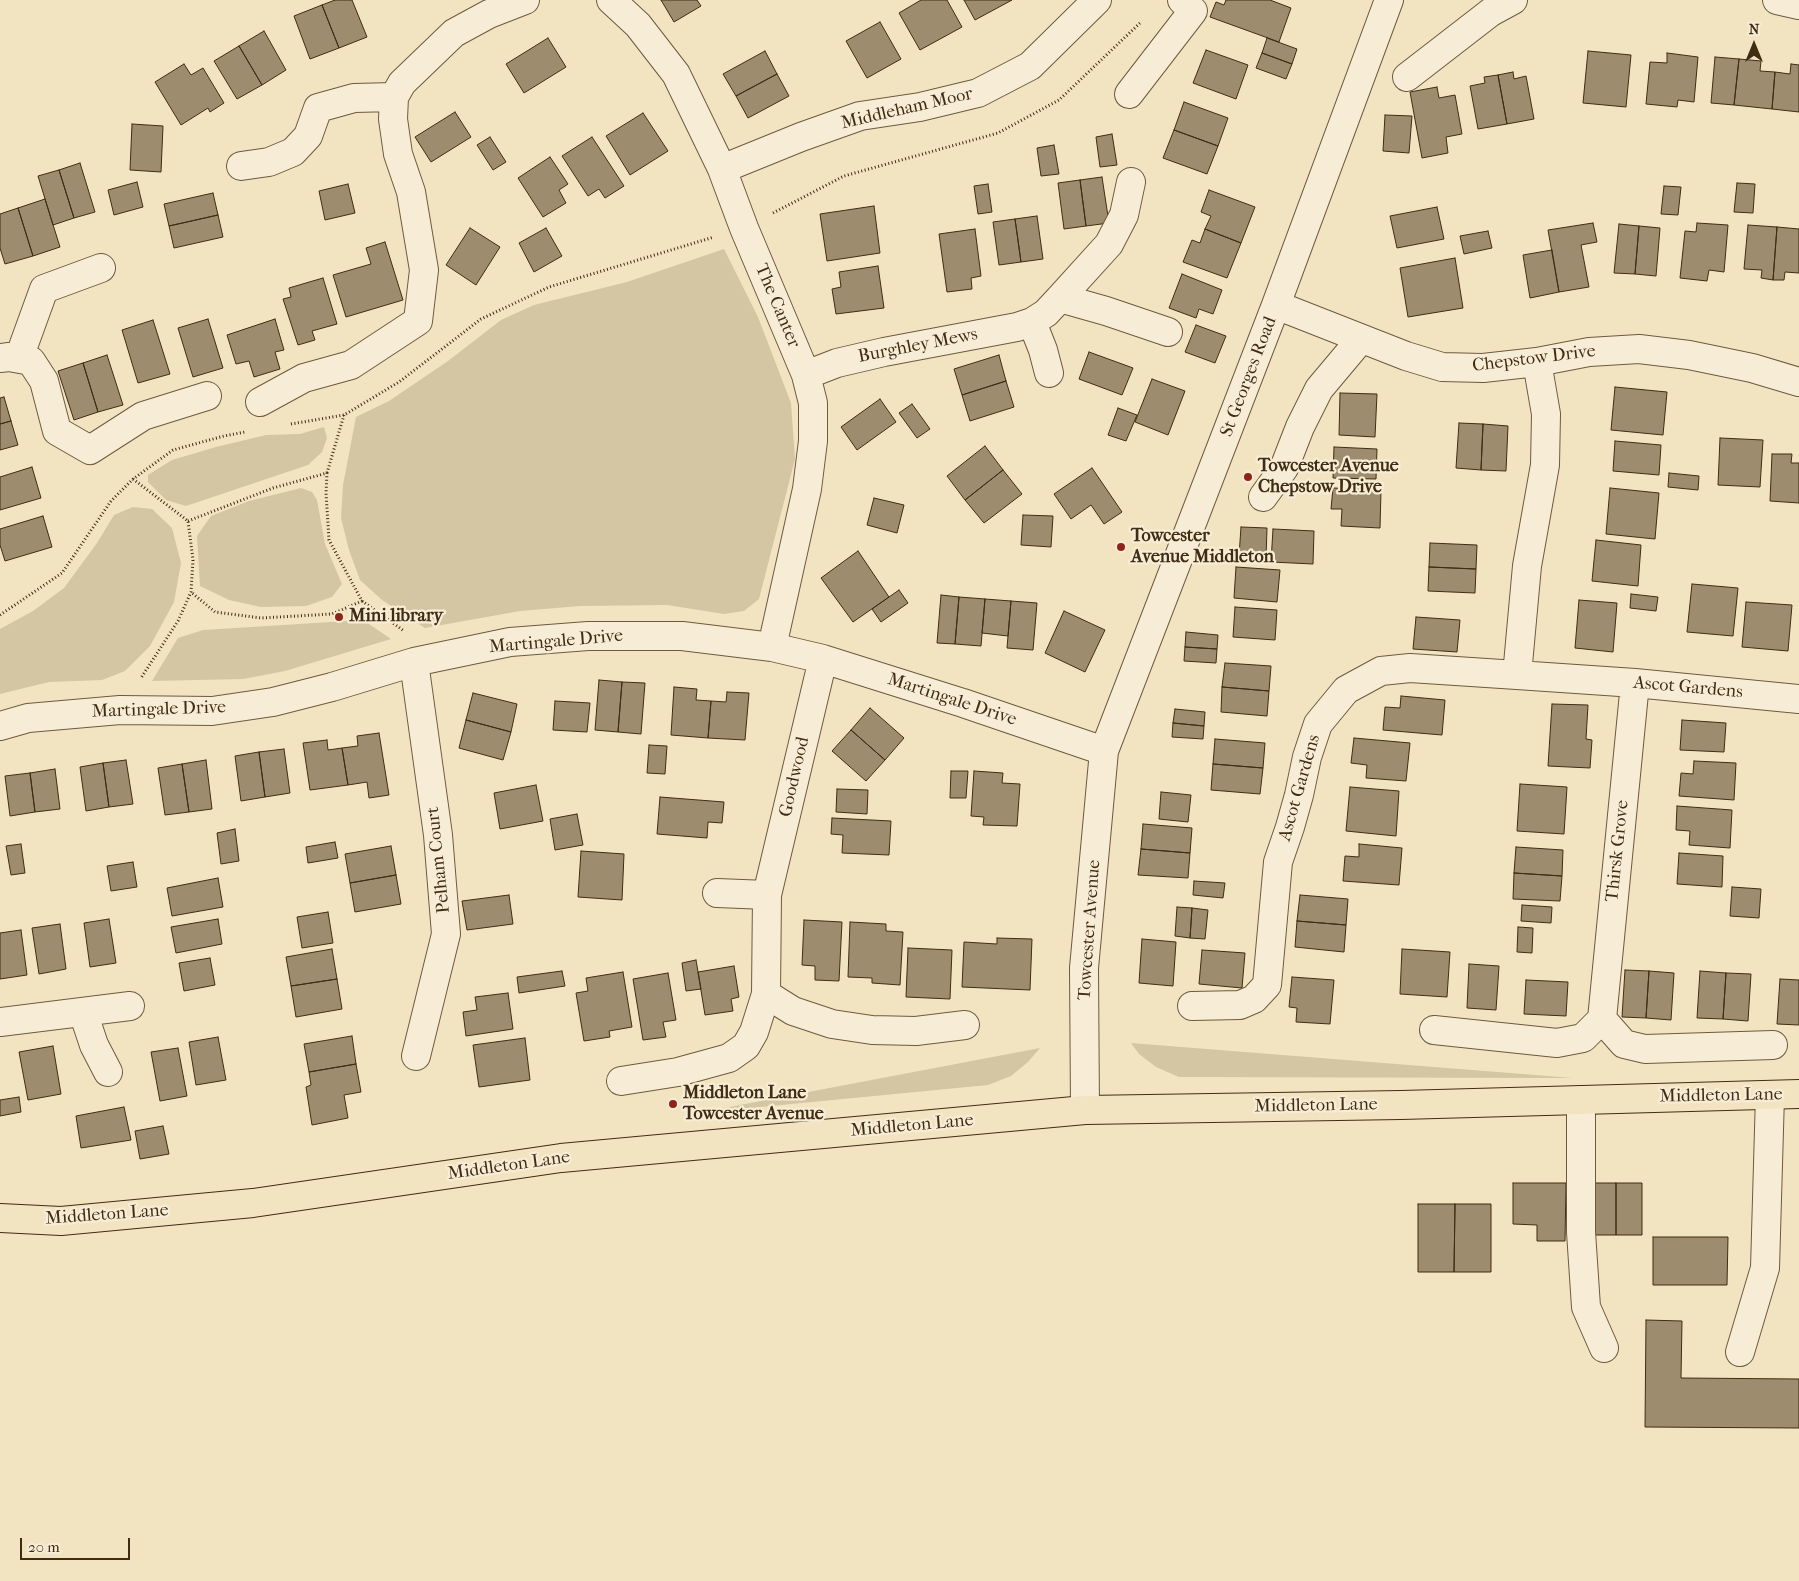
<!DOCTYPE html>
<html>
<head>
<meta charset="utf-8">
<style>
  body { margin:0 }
  #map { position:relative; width:1799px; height:1581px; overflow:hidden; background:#f2e4c1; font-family:"IM FELL French Canon",serif }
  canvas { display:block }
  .north { position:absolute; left:1729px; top:20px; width:50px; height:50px; -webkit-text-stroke:4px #f7edd7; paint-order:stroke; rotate:0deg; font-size:14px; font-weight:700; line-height:20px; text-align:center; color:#402c13 }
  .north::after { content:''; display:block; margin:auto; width:18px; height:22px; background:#402c13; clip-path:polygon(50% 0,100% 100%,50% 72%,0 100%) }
  .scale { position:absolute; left:20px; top:1538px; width:110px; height:22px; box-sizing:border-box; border:2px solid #402c13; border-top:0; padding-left:6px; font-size:15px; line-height:18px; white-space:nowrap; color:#402c13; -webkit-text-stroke:4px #f7edd7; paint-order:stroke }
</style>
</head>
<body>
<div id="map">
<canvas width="1799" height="1581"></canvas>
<div class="north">N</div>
<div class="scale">20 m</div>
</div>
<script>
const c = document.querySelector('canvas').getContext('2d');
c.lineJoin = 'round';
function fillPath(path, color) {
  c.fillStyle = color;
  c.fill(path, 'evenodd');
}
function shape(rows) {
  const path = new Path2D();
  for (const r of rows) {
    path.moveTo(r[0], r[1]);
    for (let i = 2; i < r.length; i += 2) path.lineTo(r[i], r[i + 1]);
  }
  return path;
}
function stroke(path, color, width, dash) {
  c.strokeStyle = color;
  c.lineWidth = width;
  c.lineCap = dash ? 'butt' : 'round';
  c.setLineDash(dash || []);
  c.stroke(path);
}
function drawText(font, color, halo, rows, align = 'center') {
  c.font = font + ' "IM FELL French Canon",serif';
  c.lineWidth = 4.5;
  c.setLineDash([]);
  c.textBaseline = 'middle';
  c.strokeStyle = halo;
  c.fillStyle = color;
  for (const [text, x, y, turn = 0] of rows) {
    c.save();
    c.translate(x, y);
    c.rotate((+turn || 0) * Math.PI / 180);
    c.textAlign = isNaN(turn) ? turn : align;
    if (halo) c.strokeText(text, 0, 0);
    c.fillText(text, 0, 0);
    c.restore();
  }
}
fillPath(shape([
  [724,249,758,317,791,403,795,459,759,599,744,611,724,614,667,605,580,606,520,611,425,628,382,600,360,580,349,550,341,518,343,485,356,417,389,401,448,361,501,320,534,305,627,282],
  [324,427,327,438,322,452,308,465,186,506,166,500,148,482,148,475,172,460,216,447,266,435,300,434],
  [301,488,312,492,317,500,325,544,342,584,332,597,306,606,261,607,229,600,200,586,197,536,211,516,249,501],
  [133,507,152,509,172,528,181,563,174,602,150,646,125,671,102,680,49,682,0,694,0,629,33,611,64,588,97,543,114,515],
  [363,620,391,639,285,671,243,679,152,681,178,638,203,630],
  [1131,1043,1573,1078,1179,1077,1156,1067,1139,1054],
  [1040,1048,1028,1062,1011,1076,988,1085,698,1113]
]), '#d4c5a3');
const building = shape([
  [335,0,352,0,367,37,339,48,322,5,335,0],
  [661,0,697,0,701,6,674,22,661,0],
  [921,0,947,0,962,27,920,50,899,13,921,0],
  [964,0,1012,0,975,20,964,0],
  [1226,0,1270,0,1291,8,1279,42,1210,17,1216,2,1224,5,1226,0],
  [322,5,339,48,310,59,294,16,322,5],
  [880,22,901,59,867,78,846,41,880,22],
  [264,31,286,70,262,85,239,46,264,31],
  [548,38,566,67,524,93,506,64,548,38],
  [1267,38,1297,49,1292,64,1262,53,1267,38],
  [239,46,262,85,237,99,214,61,239,46],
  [1206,50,1248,65,1236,99,1193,83,1206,50],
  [765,51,777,74,736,96,723,74,765,51],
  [1588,51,1631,55,1626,107,1583,103,1588,51],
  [1262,53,1292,64,1286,79,1256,68,1262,53],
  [1667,53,1698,57,1694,102,1678,100,1677,107,1646,104,1650,62,1667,63,1667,53],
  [1715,57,1739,59,1734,105,1711,103,1715,57],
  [1739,59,1761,61,1760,71,1775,72,1772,109,1734,105,1739,59],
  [184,64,191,75,203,68,224,103,210,112,208,108,181,125,155,82,184,64],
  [1791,64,1799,65,1799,112,1772,109,1775,72,1790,74,1791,64],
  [1513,72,1514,79,1526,76,1534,119,1507,124,1498,75,1513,72],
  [777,74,789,96,748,118,736,96,777,74],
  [1498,75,1507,124,1478,129,1470,86,1485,83,1484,77,1498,75],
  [1437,87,1439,98,1455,95,1462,134,1446,137,1448,153,1422,158,1410,92,1437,87],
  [1184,102,1228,118,1218,146,1174,130,1184,102],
  [455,112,471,137,431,162,415,137,455,112],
  [643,113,668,151,630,175,606,136,643,113],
  [1385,115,1412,116,1409,153,1383,151,1385,115],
  [132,124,163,126,161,172,130,170,132,124],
  [1174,130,1218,146,1207,174,1163,158,1174,130],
  [1112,134,1117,165,1100,167,1096,137,1112,134],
  [490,137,506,162,493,170,477,145,490,137],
  [592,137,624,186,605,198,599,189,588,196,562,156,592,137],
  [1054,145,1059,174,1041,176,1037,148,1054,145],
  [550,157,568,184,559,190,566,203,543,217,518,178,550,157],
  [80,163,95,212,74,218,59,170,80,163],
  [59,170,74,218,53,225,38,176,59,170],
  [1102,177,1109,223,1086,226,1080,180,1102,177],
  [1080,180,1086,226,1064,229,1058,183,1080,180],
  [137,182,143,207,114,215,108,190,137,182],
  [1737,183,1755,184,1753,213,1734,212,1737,183],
  [348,184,355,213,325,220,319,191,348,184],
  [988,184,992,212,978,214,974,186,988,184],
  [1664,186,1681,187,1678,215,1661,214,1664,186],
  [1209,190,1255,207,1241,243,1205,229,1211,216,1201,212,1209,190],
  [213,193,218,215,169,226,164,204,213,193],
  [45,199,60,247,33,256,18,208,45,199],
  [874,206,880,253,827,261,820,214,874,206],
  [1437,207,1444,239,1397,248,1390,216,1437,207],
  [18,208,33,256,5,264,0,248,0,214,18,208],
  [218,215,223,237,174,248,169,226,218,215],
  [1037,216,1043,259,1021,262,1015,219,1037,216],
  [1015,219,1021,262,999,265,993,222,1015,219],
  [1593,223,1597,242,1581,245,1589,287,1559,292,1548,230,1593,223],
  [1697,223,1728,225,1724,272,1709,270,1707,281,1680,278,1685,231,1696,232,1697,223],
  [1619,224,1639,226,1635,274,1614,273,1619,224],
  [1748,225,1777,227,1773,280,1761,278,1762,270,1744,269,1748,225],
  [1639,226,1660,228,1656,276,1635,274,1639,226],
  [1777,227,1799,229,1799,273,1785,272,1784,280,1773,280,1777,227],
  [470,228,500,247,476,285,446,265,470,228],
  [546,228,562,256,534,272,519,243,546,228],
  [975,229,981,276,971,278,972,289,947,292,939,234,975,229],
  [1205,229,1241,243,1227,278,1183,262,1192,240,1200,243,1205,229],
  [1488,231,1492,248,1464,254,1460,236,1488,231],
  [385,242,403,300,346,317,333,275,371,264,366,248,385,242],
  [1552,250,1559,292,1530,298,1523,255,1552,250],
  [1455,258,1463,308,1408,317,1400,268,1455,258],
  [878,266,884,308,836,314,832,289,841,287,839,272,878,266],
  [1182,274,1222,290,1213,314,1199,309,1196,318,1169,308,1182,274],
  [323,278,337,324,312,331,315,340,298,345,283,299,291,297,289,288,323,278],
  [208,319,223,368,193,377,178,328,208,319],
  [275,319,284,350,275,352,280,369,254,377,249,361,236,364,227,335,275,319],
  [153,320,170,374,138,383,122,330,153,320],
  [1196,325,1226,336,1215,363,1185,352,1196,325],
  [1089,352,1133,368,1122,395,1079,379,1089,352],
  [107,355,123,405,98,412,83,363,107,355],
  [999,355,1006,381,962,395,954,369,999,355],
  [83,363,98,412,74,420,58,371,83,363],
  [1152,379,1185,391,1168,435,1135,422,1152,379],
  [1006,381,1014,407,970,421,962,395,1006,381],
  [1615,387,1667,392,1663,435,1611,430,1615,387],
  [1340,393,1377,394,1375,437,1339,435,1340,393],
  [4,397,11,421,0,424,0,398,4,397],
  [880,399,896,422,857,450,841,427,880,399],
  [912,404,930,429,917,438,899,413,912,404],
  [1118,408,1137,415,1126,441,1108,435,1118,408],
  [11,421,18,445,0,450,0,424,11,421],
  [1459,423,1483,424,1481,470,1456,468,1459,423],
  [1483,424,1508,426,1506,471,1481,470,1483,424],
  [1720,438,1763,440,1760,487,1718,485,1720,438],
  [1615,441,1661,445,1659,475,1613,471,1615,441],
  [985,446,1003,470,965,500,947,476,985,446],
  [1334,447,1377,449,1376,479,1333,478,1334,447],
  [1772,454,1792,454,1791,463,1799,463,1799,503,1770,501,1772,454],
  [32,467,41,498,0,510,0,477,32,467],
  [1092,468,1122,512,1104,524,1091,505,1071,519,1054,494,1092,468],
  [1003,470,1022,494,984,523,965,500,1003,470],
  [1669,473,1699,476,1698,490,1668,487,1669,473],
  [1333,488,1381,490,1380,528,1341,526,1342,509,1331,509,1333,488],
  [1610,488,1659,493,1655,539,1606,534,1610,488],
  [874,498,904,505,897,533,867,525,874,498],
  [1023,515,1053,516,1051,547,1021,545,1023,515],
  [43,516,52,547,5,561,0,545,0,529,43,516],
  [1241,527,1267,528,1266,558,1239,556,1241,527],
  [1273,529,1314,531,1313,564,1271,562,1273,529],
  [1596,540,1641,545,1638,586,1592,581,1596,540],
  [1430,543,1477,545,1476,569,1429,567,1430,543],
  [858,551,889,597,853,622,821,578,858,551],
  [1236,567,1280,570,1277,602,1234,598,1236,567],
  [1429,567,1476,569,1475,593,1428,591,1429,567],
  [1692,584,1738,588,1733,636,1687,632,1692,584],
  [899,590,908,603,881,622,872,609,899,590],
  [1631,594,1658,597,1656,611,1630,608,1631,594],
  [941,595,959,597,955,644,937,643,941,595],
  [959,597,985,599,981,646,955,644,959,597],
  [985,599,1011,601,1008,636,982,633,985,599],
  [1579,600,1617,603,1613,652,1575,648,1579,600],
  [1011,601,1037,603,1033,650,1007,648,1011,601],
  [1746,602,1792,605,1788,651,1742,647,1746,602],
  [1235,607,1277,610,1275,640,1233,637,1235,607],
  [1064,611,1105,630,1085,672,1045,653,1064,611],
  [1416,617,1460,620,1457,652,1413,649,1416,617],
  [1186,632,1218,635,1217,649,1185,647,1186,632],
  [1185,647,1217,649,1216,663,1184,661,1185,647],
  [1225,663,1271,666,1269,691,1222,687,1225,663],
  [599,680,622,682,618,732,595,730,599,680],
  [622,682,645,683,641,734,618,732,622,682],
  [674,687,697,689,696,700,711,701,708,738,671,735,674,687],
  [1222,687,1269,691,1267,716,1221,712,1222,687],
  [727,692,749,693,745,740,708,738,711,701,726,702,727,692],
  [473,693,517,704,511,732,466,720,473,693],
  [1401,696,1445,700,1442,735,1383,730,1385,707,1400,708,1401,696],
  [555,701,590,703,587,732,553,730,555,701],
  [1552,704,1588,705,1586,739,1592,740,1590,768,1548,766,1552,704],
  [870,708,904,738,885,760,851,730,870,708],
  [1175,709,1205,712,1204,726,1173,723,1175,709],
  [466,720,511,732,503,760,459,748,466,720],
  [1682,720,1726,723,1724,752,1680,750,1682,720],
  [1173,723,1204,726,1203,739,1172,737,1173,723],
  [851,730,885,760,866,781,832,751,851,730],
  [379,733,389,795,369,798,367,782,348,785,342,748,358,746,357,736,379,733],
  [1354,738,1410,743,1406,781,1366,778,1367,765,1351,763,1354,738],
  [1215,739,1265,743,1263,768,1213,764,1215,739],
  [327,740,328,750,342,748,348,785,310,790,303,743,327,740],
  [649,745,667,746,665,774,647,773,649,745],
  [284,749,290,793,265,797,259,752,284,749],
  [259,752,265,797,241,801,235,756,259,752],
  [126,760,133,804,109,807,103,763,126,760],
  [206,760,212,809,189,812,182,764,206,760],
  [1694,761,1736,763,1734,800,1679,796,1681,773,1693,774,1694,761],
  [103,763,109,807,86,811,80,767,103,763],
  [182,764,189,812,165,815,158,768,182,764],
  [1213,764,1263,768,1260,794,1211,790,1213,764],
  [55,769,60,809,35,812,30,773,55,769],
  [951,771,968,771,966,798,950,798,951,771],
  [974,771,1003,773,1002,783,1020,784,1017,826,983,825,984,817,971,816,974,771],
  [30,773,35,812,10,816,5,776,30,773],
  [1520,784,1567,787,1564,834,1517,831,1520,784],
  [536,785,543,821,500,829,494,793,536,785],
  [1350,787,1399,791,1396,836,1346,831,1350,787],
  [837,789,868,790,867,814,836,812,837,789],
  [1161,792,1191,795,1188,822,1159,819,1161,792],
  [660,797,724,802,722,823,708,822,707,838,657,834,660,797],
  [1677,806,1732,810,1730,848,1689,845,1690,831,1676,830,1677,806],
  [577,814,583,845,555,850,550,819,577,814],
  [832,818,891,821,889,855,842,853,843,835,831,834,832,818],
  [1143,824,1192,828,1190,853,1141,849,1143,824],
  [235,829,239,861,221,864,217,833,235,829],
  [335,842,338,858,308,863,306,847,335,842],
  [21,844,25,873,11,875,6,846,21,844],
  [1359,844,1402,848,1399,885,1343,881,1345,856,1359,857,1359,844],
  [391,846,396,875,350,883,345,854,391,846],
  [1516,847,1563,850,1562,876,1514,873,1516,847],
  [1141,849,1190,853,1188,878,1138,875,1141,849],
  [581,851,624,854,622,900,578,897,581,851],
  [1679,853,1723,856,1722,887,1677,884,1679,853],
  [133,862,137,887,111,891,107,866,133,862],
  [1514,873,1562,876,1560,901,1513,899,1514,873],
  [396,875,401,904,355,912,350,883,396,875],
  [218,878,223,907,172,916,167,888,218,878],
  [1194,881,1225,883,1223,898,1193,895,1194,881],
  [1732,887,1761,889,1759,918,1730,916,1732,887],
  [509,895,513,924,467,930,462,901,509,895],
  [1300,895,1348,899,1346,925,1297,921,1300,895],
  [1522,905,1552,907,1551,923,1521,921,1522,905],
  [1177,907,1192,908,1190,938,1175,936,1177,907],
  [1192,908,1208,910,1205,939,1190,938,1192,908],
  [328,912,333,943,302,948,297,917,328,912],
  [109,919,116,963,90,967,84,923,109,919],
  [218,919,222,944,176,953,171,927,218,919],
  [804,920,842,922,839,981,815,980,815,966,802,965,804,920],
  [1297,921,1346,925,1344,952,1295,947,1297,921],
  [850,922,886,924,886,931,903,932,900,985,872,983,872,978,848,977,850,922],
  [60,924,66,969,39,974,32,928,60,924],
  [1518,927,1533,928,1532,953,1517,952,1518,927],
  [21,930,27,975,0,979,0,933,21,930],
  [997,938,1032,939,1030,990,962,987,964,942,997,944,997,938],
  [1142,939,1176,942,1173,986,1139,983,1142,939],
  [908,948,952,950,950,999,906,997,908,948],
  [332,949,337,979,291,986,286,957,332,949],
  [1402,949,1450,952,1447,997,1400,994,1402,949],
  [1202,950,1245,953,1242,988,1199,984,1202,950],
  [210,958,215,985,184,991,179,963,210,958],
  [696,960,701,989,686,991,682,963,696,960],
  [1469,964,1499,966,1496,1010,1467,1008,1469,964],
  [734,966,739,997,731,999,733,1011,705,1015,698,972,734,966],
  [1625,970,1649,971,1646,1018,1622,1017,1625,970],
  [562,971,565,986,519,993,517,977,562,971],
  [1649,971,1674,973,1671,1020,1646,1018,1649,971],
  [1700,971,1726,973,1723,1019,1697,1018,1700,971],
  [623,972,632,1027,609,1031,610,1037,584,1041,576,993,588,991,586,978,623,972],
  [668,973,676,1020,663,1022,666,1037,643,1040,633,979,668,973],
  [1726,973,1751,974,1748,1021,1723,1019,1726,973],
  [1292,977,1334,980,1330,1024,1296,1022,1297,1008,1289,1007,1292,977],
  [337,979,342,1009,296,1017,291,986,337,979],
  [1780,979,1799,980,1799,1025,1777,1024,1780,979],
  [1526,980,1568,982,1566,1016,1524,1014,1526,980],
  [508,993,513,1029,466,1036,463,1012,477,1010,475,997,508,993],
  [352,1036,356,1064,309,1072,304,1044,352,1036],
  [218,1037,226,1080,196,1085,189,1042,218,1037],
  [525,1038,530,1080,479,1087,473,1045,525,1038],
  [53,1046,61,1094,28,1100,19,1052,53,1046],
  [178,1048,187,1096,160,1101,151,1052,178,1048],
  [356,1064,361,1092,344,1095,348,1118,312,1125,306,1087,311,1085,309,1072,356,1064],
  [19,1097,21,1112,0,1116,0,1100,19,1097],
  [124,1107,131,1140,81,1148,76,1116,124,1107],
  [163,1126,169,1154,140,1159,135,1131,163,1126],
  [1513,1183,1566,1183,1565,1241,1537,1241,1537,1225,1513,1224,1513,1183],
  [1590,1183,1616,1183,1616,1235,1590,1235,1590,1183],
  [1616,1183,1642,1183,1642,1235,1616,1235,1616,1183],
  [1418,1204,1455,1204,1454,1272,1418,1272,1418,1204],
  [1455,1204,1491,1204,1491,1272,1454,1272,1455,1204],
  [1653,1237,1728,1237,1727,1285,1653,1285,1653,1237],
  [1646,1320,1682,1321,1681,1378,1799,1379,1799,1428,1645,1427,1646,1320]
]);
fillPath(building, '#9d8c6d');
stroke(building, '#402c13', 1);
const minor = shape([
  [611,0,638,25,676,74,722,169,744,228,806,375,813,403,813,441,807,489,772,647],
  [1777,0,1799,5],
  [1407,77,1491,12,1513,0],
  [1129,94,1193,11,1182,0],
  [241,166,269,162,293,152,308,136,318,108,354,98,394,97],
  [722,169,801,137,860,116,920,107,978,93,1030,66,1097,0],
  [1060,298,1106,311,1168,332],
  [1276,305,1406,356,1442,367,1483,368,1537,362,1589,352,1639,349,1689,355,1752,368,1799,382],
  [1032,322,1043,350,1049,373],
  [0,358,9,357,31,361,44,381,57,431,90,450,143,416,207,396],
  [19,358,44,289,101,268],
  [806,375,837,363,884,352,1017,327,1032,322,1046,313,1060,298,1109,244,1124,215,1131,182],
  [260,402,304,378,351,365,418,321,424,270,411,192,398,154,393,119,394,97,402,83,454,33,489,14,525,0],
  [1263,497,1284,468,1300,427,1319,389,1361,339],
  [414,662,438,835,446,934,416,1056],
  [1517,675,1635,683,1799,699],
  [0,726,28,718,120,710,212,711,273,702,332,687,414,662,510,642,588,636,682,636,772,647,823,659,963,703,1104,751],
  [717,893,767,895],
  [766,994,793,1011,832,1024,872,1030,916,1031,965,1025],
  [1192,1006,1240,1005,1254,999,1267,985,1278,862,1290,827,1299,795,1307,757,1318,724,1346,690,1381,671,1410,668,1517,675,1527,566,1545,465,1546,414,1537,362],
  [83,1012,94,1045,108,1072],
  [1602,1019,1635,683],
  [1602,1019,1624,1044,1645,1049,1773,1045],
  [0,1022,130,1006],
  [1434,1030,1557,1043,1583,1038,1602,1019],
  [621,1081,678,1072,729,1058,746,1046,754,1032,766,994,767,895,823,659],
  [1581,1100,1581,1232,1586,1307,1604,1348],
  [1085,1110,1084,968,1104,751,1276,305,1389,0],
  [1740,1352,1765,1268,1770,1095]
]);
const major = shape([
  [0,1218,61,1221,253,1203,561,1158,1085,1110,1401,1105,1799,1094]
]);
stroke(minor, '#6c5a3e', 30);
stroke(major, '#402c13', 30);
stroke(shape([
  [773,213,844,176,998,133,1059,100,1140,23],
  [291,424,344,415,399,382,481,319,549,287,714,237],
  [327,473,344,415],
  [133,479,188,521,193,560,191,592,178,621,141,678],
  [188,521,273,488,327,473,326,493,329,540,362,601,332,614,261,618,215,612,191,592],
  [362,601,404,631],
  [0,615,62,573,111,501,133,479,173,450,224,436,245,432]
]), '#402c13', 3, [1, 2.5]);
stroke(minor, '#f7edd7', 28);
stroke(major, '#f2e4c1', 28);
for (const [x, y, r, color] of [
  [1248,477,5,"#8f2418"],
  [1121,547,5,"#8f2418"],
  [339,617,5,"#8f2418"],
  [673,1104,5,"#8f2418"]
]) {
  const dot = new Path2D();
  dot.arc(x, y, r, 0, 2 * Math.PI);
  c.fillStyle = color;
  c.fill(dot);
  stroke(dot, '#f7edd7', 2);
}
drawText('18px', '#402c13', '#f7edd7', [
  ["Middleham Moor",907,109,-13],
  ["The Canter",777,306,67],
  ["Burghley Mews",918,346,-11],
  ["Chepstow Drive",1534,359,-7],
  ["St Georges Road",1249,377,-69],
  ["Martingale Drive",556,642,-5],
  ["Ascot Gardens",1688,688,5],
  ["Martingale Drive",952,700,18],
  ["Martingale Drive",159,710,-2],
  ["Goodwood",795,777,-77],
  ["Ascot Gardens",1300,788,-74],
  ["Thirsk Grove",1618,851,-84],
  ["Pelham Court",439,860,-96],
  ["Towcester Avenue",1090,930,-86],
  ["Middleton Lane",1721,1096,-1],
  ["Middleton Lane",1316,1106,-1],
  ["Middleton Lane",912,1126,-5],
  ["Middleton Lane",509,1166,-8],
  ["Middleton Lane",107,1215,-4]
]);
drawText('bold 18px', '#402c13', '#f7edd7', [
  ["Towcester Avenue",1258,467],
  ["Chepstow Drive",1258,488],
  ["Towcester",1131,537],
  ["Avenue Middleton",1131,558],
  ["Mini library",349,617],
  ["Middleton Lane",683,1094],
  ["Towcester Avenue",683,1115]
], 'left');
</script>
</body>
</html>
